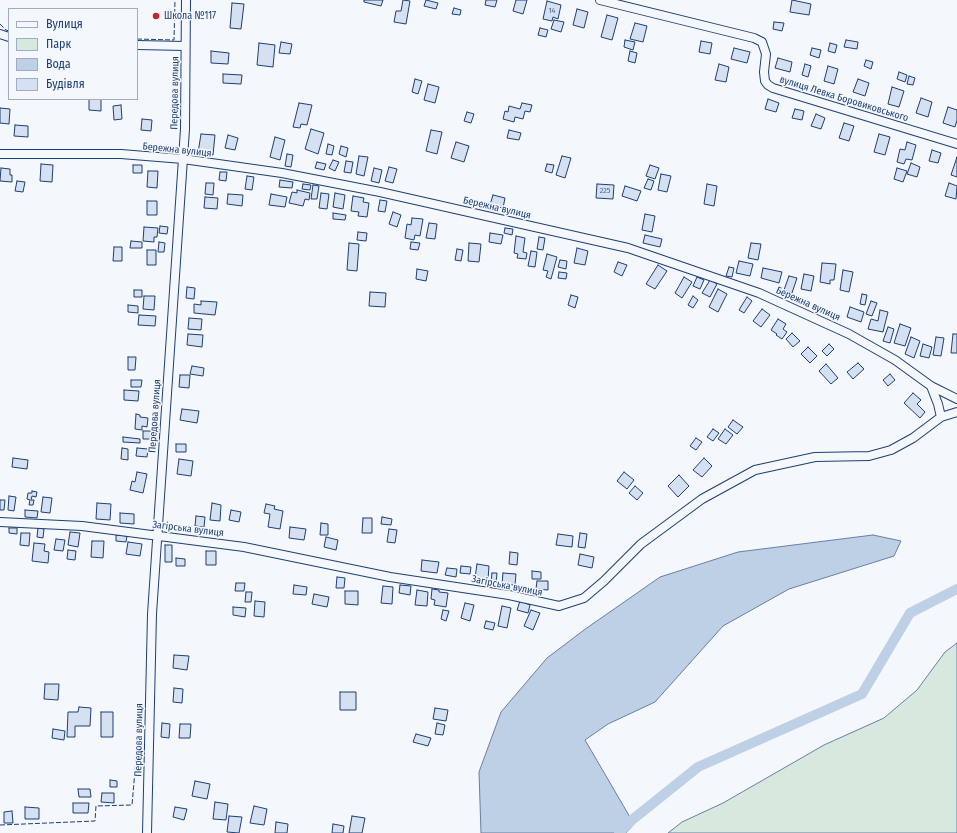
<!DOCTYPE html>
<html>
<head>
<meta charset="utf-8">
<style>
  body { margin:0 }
  #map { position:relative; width:957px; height:833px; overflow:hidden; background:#f4f7fb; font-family:"Fira Sans Condensed",sans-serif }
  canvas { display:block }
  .legend { position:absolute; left:8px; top:8px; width:130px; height:92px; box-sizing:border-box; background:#f4f7fb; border:1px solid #9eadc5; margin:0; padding:5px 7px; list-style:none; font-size:12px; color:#1d3f73 }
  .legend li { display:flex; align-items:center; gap:8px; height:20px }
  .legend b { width:20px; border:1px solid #9eadc5 }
</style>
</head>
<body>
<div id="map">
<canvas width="957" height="833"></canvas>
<ul class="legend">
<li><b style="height:5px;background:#f4f7fb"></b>Вулиця</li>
<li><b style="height:11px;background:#d7e8df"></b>Парк</li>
<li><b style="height:11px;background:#bed0e5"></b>Вода</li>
<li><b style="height:11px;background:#d5e0f0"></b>Будівля</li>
</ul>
</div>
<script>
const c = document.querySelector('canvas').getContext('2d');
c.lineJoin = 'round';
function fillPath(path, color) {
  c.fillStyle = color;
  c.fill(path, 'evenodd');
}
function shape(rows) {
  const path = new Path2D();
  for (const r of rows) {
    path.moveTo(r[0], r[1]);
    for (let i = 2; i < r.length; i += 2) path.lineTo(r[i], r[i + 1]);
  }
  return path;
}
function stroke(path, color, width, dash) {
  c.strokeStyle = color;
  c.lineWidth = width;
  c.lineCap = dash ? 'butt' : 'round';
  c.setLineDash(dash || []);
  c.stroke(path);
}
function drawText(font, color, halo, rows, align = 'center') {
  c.font = font + ' "Fira Sans Condensed",sans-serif';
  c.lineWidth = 3;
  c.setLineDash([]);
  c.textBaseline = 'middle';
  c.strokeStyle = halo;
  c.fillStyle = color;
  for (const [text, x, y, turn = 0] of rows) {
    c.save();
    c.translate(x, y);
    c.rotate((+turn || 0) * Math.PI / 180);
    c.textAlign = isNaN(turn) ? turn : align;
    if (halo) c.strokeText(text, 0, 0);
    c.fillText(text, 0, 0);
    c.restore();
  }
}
const green = shape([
  [957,643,957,833,668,833,682,822,723,803,824,745,884,718,917,690,945,652,957,643]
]);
fillPath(green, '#d7e8df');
stroke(green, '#687fa3', 1);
const water = shape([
  [873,535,901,541,894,556,789,589,723,626,655,702,608,724,585,740,634,824,626,833,481,833,479,772,501,712,547,658,584,630,660,577,738,552,873,535]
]);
fillPath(water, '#bed0e5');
stroke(water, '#687fa3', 1);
stroke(shape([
  [619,833,632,820,698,767,862,694,910,613,957,589]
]), '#bed0e5', 10);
const building = shape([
  [364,0,383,0,381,6,364,2,364,0],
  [403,0,410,1,406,24,394,22,396,11,401,11,403,0],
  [426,0,438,3,436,9,424,6,426,0],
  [486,0,497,0,495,7,485,5,486,0],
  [516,0,527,0,523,14,513,11,516,0],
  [792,0,811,4,809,15,790,12,792,0],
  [547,1,561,5,558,19,553,17,552,21,543,19,547,1],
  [232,3,244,4,241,29,230,28,232,3],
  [454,8,461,10,460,15,452,14,454,8],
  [577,9,588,12,584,28,573,25,577,9],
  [607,15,618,18,612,40,601,37,607,15],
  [554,20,564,22,561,32,551,29,554,20],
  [774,22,784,23,782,31,773,29,774,22],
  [635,23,647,26,643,42,630,39,635,23],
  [540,28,548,30,546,37,538,35,540,28],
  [625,40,635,42,633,50,624,47,625,40],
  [846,40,858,42,857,49,844,47,846,40],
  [701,41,712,43,710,54,699,52,701,41],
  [281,42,292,44,290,54,279,53,281,42],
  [259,43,275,45,273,67,257,65,259,43],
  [830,43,837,45,835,53,828,51,830,43],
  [734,48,750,52,747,63,731,59,734,48],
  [812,48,821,50,819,58,810,55,812,48],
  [211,51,229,53,228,64,211,63,211,51],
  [630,51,637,53,635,63,628,61,630,51],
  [778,58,792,62,790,72,775,68,778,58],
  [866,60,873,62,871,69,864,66,866,60],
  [719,64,729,67,726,82,715,80,719,64],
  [805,64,811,66,808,77,802,75,805,64],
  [828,66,838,69,834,84,824,81,828,66],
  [899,72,907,75,905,82,897,79,899,72],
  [223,74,242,75,241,84,223,83,223,74],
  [909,76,915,78,913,85,907,84,909,76],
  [415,79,422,81,418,94,412,92,415,79],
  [858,79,869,83,865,96,853,92,858,79],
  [428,84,439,87,435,103,424,100,428,84],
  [892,87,904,91,899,107,888,104,892,87],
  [921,98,932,102,928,117,916,113,921,98],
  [89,99,101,99,101,111,89,110,89,99],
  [768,99,779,103,776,112,765,109,768,99],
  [299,103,312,105,307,125,301,124,300,128,293,127,299,103],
  [522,103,532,105,530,112,525,111,523,119,515,117,514,122,503,119,505,111,508,112,509,106,520,109,522,103],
  [121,105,122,119,114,120,113,106,121,105],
  [948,107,957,110,957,120,955,127,943,123,948,107],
  [0,108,10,109,9,124,0,123,0,108],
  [795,109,804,111,802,120,792,118,795,109],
  [467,112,474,114,471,123,464,121,467,112],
  [816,114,825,118,821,129,811,126,816,114],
  [142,119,152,120,151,131,141,130,142,119],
  [844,123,854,126,849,141,839,138,844,123],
  [15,125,28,126,28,137,14,136,15,125],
  [311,129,324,133,318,154,305,149,311,129],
  [431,130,442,132,437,154,426,151,431,130],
  [509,130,521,133,519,140,507,138,509,130],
  [201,134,215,135,213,155,198,153,201,134],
  [879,134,890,137,885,155,874,152,879,134],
  [228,135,238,138,235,150,225,148,228,135],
  [275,137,285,140,280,160,270,157,275,137],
  [456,142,469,146,464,162,451,158,456,142],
  [907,142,916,145,912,160,906,159,904,164,897,162,900,149,905,150,907,142],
  [328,144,334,146,332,155,326,154,328,144],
  [341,146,348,148,346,157,339,154,341,146],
  [932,150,941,153,938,163,929,161,932,150],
  [287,154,293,155,291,167,285,166,287,154],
  [359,156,368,157,364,176,356,174,359,156],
  [562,156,571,158,565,178,556,175,562,156],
  [957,157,957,177,951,175,957,157],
  [333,160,339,162,335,171,329,168,333,160],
  [346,161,353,162,351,173,344,172,346,161],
  [317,162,326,164,324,170,315,168,317,162],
  [911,163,920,167,917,177,907,174,911,163],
  [41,164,53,165,52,182,40,181,41,164],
  [547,164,554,165,552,173,545,171,547,164],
  [133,165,142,165,142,173,133,173,133,165],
  [650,165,659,168,655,179,646,176,650,165],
  [389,167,397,169,393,183,385,181,389,167],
  [1,168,10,169,10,175,12,175,12,182,0,181,1,168],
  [374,168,382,170,379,183,371,181,374,168],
  [897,168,907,171,903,182,894,179,897,168],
  [148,171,158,171,157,188,147,187,148,171],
  [220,172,227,172,226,181,219,180,220,172],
  [661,174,671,176,667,192,658,190,661,174],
  [247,176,254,177,252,190,245,189,247,176],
  [648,179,654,181,651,190,644,188,648,179],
  [280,180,293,182,292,188,279,187,280,180],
  [17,181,25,182,23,192,15,191,17,181],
  [206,183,214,183,213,195,205,194,206,183],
  [949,183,957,186,956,199,945,196,949,183],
  [303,184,311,185,310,190,302,189,303,184],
  [597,184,614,185,613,199,596,198,597,184],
  [707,184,717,186,714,206,704,204,707,184],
  [313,185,319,186,317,199,311,199,313,185],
  [625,186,641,191,637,201,622,196,625,186],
  [297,190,310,193,309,200,305,199,303,206,289,203,292,192,297,193,297,190],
  [321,193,329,194,327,209,319,208,321,193],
  [335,193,345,195,343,209,333,207,335,193],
  [228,194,243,195,242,206,227,204,228,194],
  [271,194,287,197,285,207,269,205,271,194],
  [493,195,505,198,503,208,490,205,493,195],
  [353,196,364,198,363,202,369,203,367,217,358,216,359,212,351,211,353,196],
  [205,197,218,198,217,209,204,208,205,197],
  [380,200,387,201,385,212,378,211,380,200],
  [147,201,157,201,157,215,147,215,147,201],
  [393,212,401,215,397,227,389,224,393,212],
  [333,213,346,215,345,220,333,219,333,213],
  [645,214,655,216,652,232,642,230,645,214],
  [412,218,423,219,420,236,415,235,414,240,405,238,407,224,411,225,412,218],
  [429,223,437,224,435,239,426,238,429,223],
  [160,226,168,227,167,234,159,233,160,226],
  [144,227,158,228,157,237,154,237,154,242,143,241,144,227],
  [505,228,513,229,512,235,504,233,505,228],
  [358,232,367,233,366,241,357,240,358,232],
  [490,233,503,235,501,244,489,242,490,233],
  [645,235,662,239,660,247,643,243,645,235],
  [516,236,525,238,523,252,527,253,526,259,517,258,518,254,514,253,516,236],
  [539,237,545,238,543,250,537,249,539,237],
  [131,241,142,242,142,248,130,248,131,241],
  [159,242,165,243,164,252,158,252,159,242],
  [411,242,420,243,418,250,410,249,411,242],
  [349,243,359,244,357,271,347,270,349,243],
  [469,243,481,244,479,262,468,261,469,243],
  [751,243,761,244,758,260,748,258,751,243],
  [114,247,122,247,122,261,113,261,114,247],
  [577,248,588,251,585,265,574,263,577,248],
  [457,249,463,250,461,261,455,260,457,249],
  [147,250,156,250,156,265,147,265,147,250],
  [531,251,537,252,535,267,528,266,531,251],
  [547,254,557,257,551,279,546,277,548,271,543,270,547,254],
  [560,260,567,261,566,269,558,267,560,260],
  [739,261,753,264,750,276,736,273,739,261],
  [618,262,627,265,622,276,614,272,618,262],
  [822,263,836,264,834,280,830,280,830,284,820,282,822,263],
  [658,265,667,271,655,289,646,284,658,265],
  [729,267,734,268,732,277,726,276,729,267],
  [763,268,782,272,779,283,761,278,763,268],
  [417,269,428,271,426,281,416,279,417,269],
  [843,270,853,272,849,292,840,290,843,270],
  [559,272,567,273,566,279,558,278,559,272],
  [804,274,814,276,811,291,801,289,804,274],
  [789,276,797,278,792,293,784,290,789,276],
  [684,277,692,282,682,298,675,293,684,277],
  [697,277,704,280,700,289,693,286,697,277],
  [710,280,717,284,710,297,702,293,710,280],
  [187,287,195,288,194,299,186,298,187,287],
  [718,289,727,294,718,312,709,307,718,289],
  [134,290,142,290,142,297,134,297,134,290],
  [370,292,386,293,385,307,369,306,370,292],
  [862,294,867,295,865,305,860,304,862,294],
  [571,295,578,297,575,308,568,305,571,295],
  [144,296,155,296,154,310,143,309,144,296],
  [693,296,698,300,693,308,688,305,693,296],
  [747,297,752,301,744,313,739,310,747,297],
  [201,301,217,302,215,315,194,313,194,304,201,305,201,301],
  [871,301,877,303,872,316,866,314,871,301],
  [128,305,138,306,138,313,128,312,128,305],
  [850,307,864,312,861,322,847,317,850,307],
  [762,309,770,315,761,327,753,321,762,309],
  [880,310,888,312,883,332,868,329,871,319,878,321,880,310],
  [139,315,156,316,155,326,138,325,139,315],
  [189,318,202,319,201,330,188,329,189,318],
  [778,319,786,324,783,329,787,332,782,339,776,335,777,334,771,330,778,319],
  [900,324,911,328,905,346,894,343,900,324],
  [888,327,894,329,890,343,883,341,888,327],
  [792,333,800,341,793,347,786,339,792,333],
  [188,334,203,335,202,347,187,345,188,334],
  [953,334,957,334,957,353,951,353,953,334],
  [911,337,920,341,914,358,905,354,911,337],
  [936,337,944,338,941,356,933,355,936,337],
  [829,344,834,349,827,356,822,351,829,344],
  [923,344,932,347,929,358,920,356,923,344],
  [808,347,817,356,810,363,801,354,808,347],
  [128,357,136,357,135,370,128,370,128,357],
  [858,363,864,369,853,379,847,372,858,363],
  [826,364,838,378,831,384,819,371,826,364],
  [192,366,204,368,203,376,190,374,192,366],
  [890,374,895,380,888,386,883,380,890,374],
  [180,375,190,375,189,388,179,387,180,375],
  [131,380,142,380,141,387,131,387,131,380],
  [124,390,139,391,138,401,124,400,124,390],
  [913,393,921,400,917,404,925,412,920,418,904,403,913,393],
  [182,409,199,411,197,423,180,420,182,409],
  [136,414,140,415,140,417,148,418,147,427,142,426,142,430,135,429,136,414],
  [733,420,743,427,737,434,728,427,733,420],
  [713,429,719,433,713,441,707,437,713,429],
  [725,429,733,435,726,444,718,439,725,429],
  [143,431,151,431,151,439,143,439,143,431],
  [123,437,140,439,140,443,123,442,123,437],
  [696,438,702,442,696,450,690,446,696,438],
  [176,444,186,444,186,452,176,452,176,444],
  [122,448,128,449,128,460,121,459,122,448],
  [137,448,148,449,147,457,136,456,137,448],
  [13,458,28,460,27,469,12,467,13,458],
  [704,458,712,466,702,477,693,470,704,458],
  [179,459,193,461,191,476,177,474,179,459],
  [137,472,147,474,143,493,130,490,132,481,135,482,137,472],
  [624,472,634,480,627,489,617,481,624,472],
  [679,475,689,486,678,497,668,486,679,475],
  [635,486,643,493,637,500,629,493,635,486],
  [32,491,37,492,36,497,32,496,31,500,34,500,33,505,29,505,30,500,27,499,28,493,32,493,32,491],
  [9,496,16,497,14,511,8,510,9,496],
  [43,497,52,498,50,513,41,512,43,497],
  [0,500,5,500,4,510,0,510,0,500],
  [97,503,111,504,110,520,96,519,97,503],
  [212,503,221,505,220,521,210,520,212,503],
  [266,504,275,506,274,509,283,511,280,529,268,527,270,514,264,513,266,504],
  [25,510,38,511,37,518,25,517,25,510],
  [231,510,241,512,239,522,229,520,231,510],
  [120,513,134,514,134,524,120,523,120,513],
  [196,516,205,517,204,527,195,526,196,516],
  [382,517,392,519,391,525,381,524,382,517],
  [363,518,372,518,372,533,362,533,363,518],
  [321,523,328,524,328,535,320,535,321,523],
  [290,527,306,529,304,540,289,538,290,527],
  [9,528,17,528,17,534,9,533,9,528],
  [38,528,44,529,43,538,37,537,38,528],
  [389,529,397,530,395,543,387,542,389,529],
  [70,532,80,533,78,547,68,545,70,532],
  [21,533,30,533,29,546,20,545,21,533],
  [580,533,587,534,585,548,578,547,580,533],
  [558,534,573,536,572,547,556,545,558,534],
  [116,535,127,536,126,542,116,541,116,535],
  [326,537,338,540,336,550,324,547,326,537],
  [56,539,65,540,63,551,54,550,56,539],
  [92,541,104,541,103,558,91,557,92,541],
  [128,542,142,544,140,556,126,554,128,542],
  [34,543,45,544,44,551,49,552,48,563,32,561,34,543],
  [165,545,172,545,172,562,165,562,165,545],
  [68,550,76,551,75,560,67,559,68,550],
  [206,551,216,551,216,565,206,565,206,551],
  [510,552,518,553,517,565,509,564,510,552],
  [580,554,594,557,592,568,578,565,580,554],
  [176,558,185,559,185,566,176,566,176,558],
  [422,560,439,562,437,573,421,571,422,560],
  [477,564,489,566,488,579,475,578,477,564],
  [461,566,471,567,470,574,460,573,461,566],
  [447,568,457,569,456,577,445,575,447,568],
  [532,571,541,572,541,579,532,579,532,571],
  [492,573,497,573,496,583,491,582,492,573],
  [503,573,516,574,515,585,502,584,503,573],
  [337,577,345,578,344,588,336,588,337,577],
  [537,581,548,581,548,590,536,589,537,581],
  [236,583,245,583,244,591,235,591,236,583],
  [294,585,307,587,306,595,293,594,294,585],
  [400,585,411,586,410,595,399,593,400,585],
  [383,586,393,587,392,604,381,603,383,586],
  [432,589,439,590,439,592,448,593,446,607,434,605,435,600,431,599,432,589],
  [417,590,428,592,427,606,415,605,417,590],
  [345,591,358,591,358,605,345,604,345,591],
  [246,592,252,592,251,602,245,602,246,592],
  [314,594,329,597,327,607,312,604,314,594],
  [255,601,265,602,264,617,254,616,255,601],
  [520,601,530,605,528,613,517,610,520,601],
  [465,603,474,605,470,621,461,618,465,603],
  [502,606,511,608,507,628,498,626,502,606],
  [233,607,246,608,245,617,233,615,233,607],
  [443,610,449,611,446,621,441,619,443,610],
  [531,610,540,613,533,630,524,626,531,610],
  [486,621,495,623,493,630,484,628,486,621],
  [174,655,189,656,187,670,173,668,174,655],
  [45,684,59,684,58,700,44,699,45,684],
  [174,688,183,689,182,703,173,702,174,688],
  [340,692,356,692,356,710,340,710,340,692],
  [79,707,91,708,90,726,75,726,75,737,67,737,68,712,78,712,79,707],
  [435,708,448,710,446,721,433,719,435,708],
  [101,712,113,712,113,737,101,737,101,712],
  [162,723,170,724,169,738,161,737,162,723],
  [437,723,445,725,443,735,435,734,437,723],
  [180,724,191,724,190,738,179,738,180,724],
  [53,729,65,731,64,740,52,738,53,729],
  [416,734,431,738,428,746,413,742,416,734],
  [110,780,117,781,117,787,110,787,110,780],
  [195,781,210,784,207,799,192,796,195,781],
  [78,789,90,789,91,797,79,797,78,789],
  [102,793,114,793,114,803,101,802,102,793],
  [215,802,228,804,226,820,213,819,215,802],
  [73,803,89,803,88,813,73,813,73,803],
  [254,806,267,809,264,825,250,823,254,806],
  [25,807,39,808,39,819,25,819,25,807],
  [175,807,187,809,184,820,173,817,175,807],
  [12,811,13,823,4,823,4,812,12,811],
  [229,816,242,817,239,833,227,832,229,816],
  [352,816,365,818,362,833,349,833,352,816],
  [276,822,288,824,287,833,275,833,276,822],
  [333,824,344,826,343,833,332,833,333,824]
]);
fillPath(building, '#d5e0f0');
stroke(building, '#1d3f73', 1);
const minor = shape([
  [600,0,754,38,762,42,766,54,764,72,765,81,768,85,773,88,957,144],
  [0,34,9,37],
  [137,45,185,46],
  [0,154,121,154,183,159,282,173,380,192,628,248,759,293,849,334,895,360,931,386,957,399],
  [931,386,938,404,941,417],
  [0,522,82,526,244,547,390,577,509,595,559,606,584,598,604,581,641,544,702,499,755,470,815,457,869,456,891,450,913,438,941,417,957,412],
  [147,833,152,614,185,129,186,0]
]);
stroke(minor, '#1d3f73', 10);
stroke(minor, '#f4f7fb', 8);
stroke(shape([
  [0,24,6,30,9,31],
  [137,39,174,40,175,0],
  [0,825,95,821,96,806,132,805,137,748]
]), '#1d3f73', 1, [5, 2]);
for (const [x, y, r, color] of [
  [156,16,4,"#c62828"]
]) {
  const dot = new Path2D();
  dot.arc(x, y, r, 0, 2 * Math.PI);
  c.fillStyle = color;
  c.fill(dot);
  stroke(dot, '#f4f7fb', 1.5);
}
drawText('8px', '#4b6792', null, [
  ["14",552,11],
  ["225",605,191]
]);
drawText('10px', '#1d3f73', '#f4f7fb', [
  ["Школа №117",164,16]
], 'left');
drawText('10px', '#1d3f73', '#f4f7fb', [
  ["Передова вулиця",175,93,-89],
  ["вулиця Левка Боровиковського",844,99,17],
  ["Бережна вулиця",177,150,6],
  ["Бережна вулиця",497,208,13],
  ["Бережна вулиця",808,304,24],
  ["Передова вулиця",155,416,-86],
  ["Загірська вулиця",188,529,7],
  ["Загірська вулиця",507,586,11],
  ["Передова вулиця",139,740,-89]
]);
</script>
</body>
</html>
